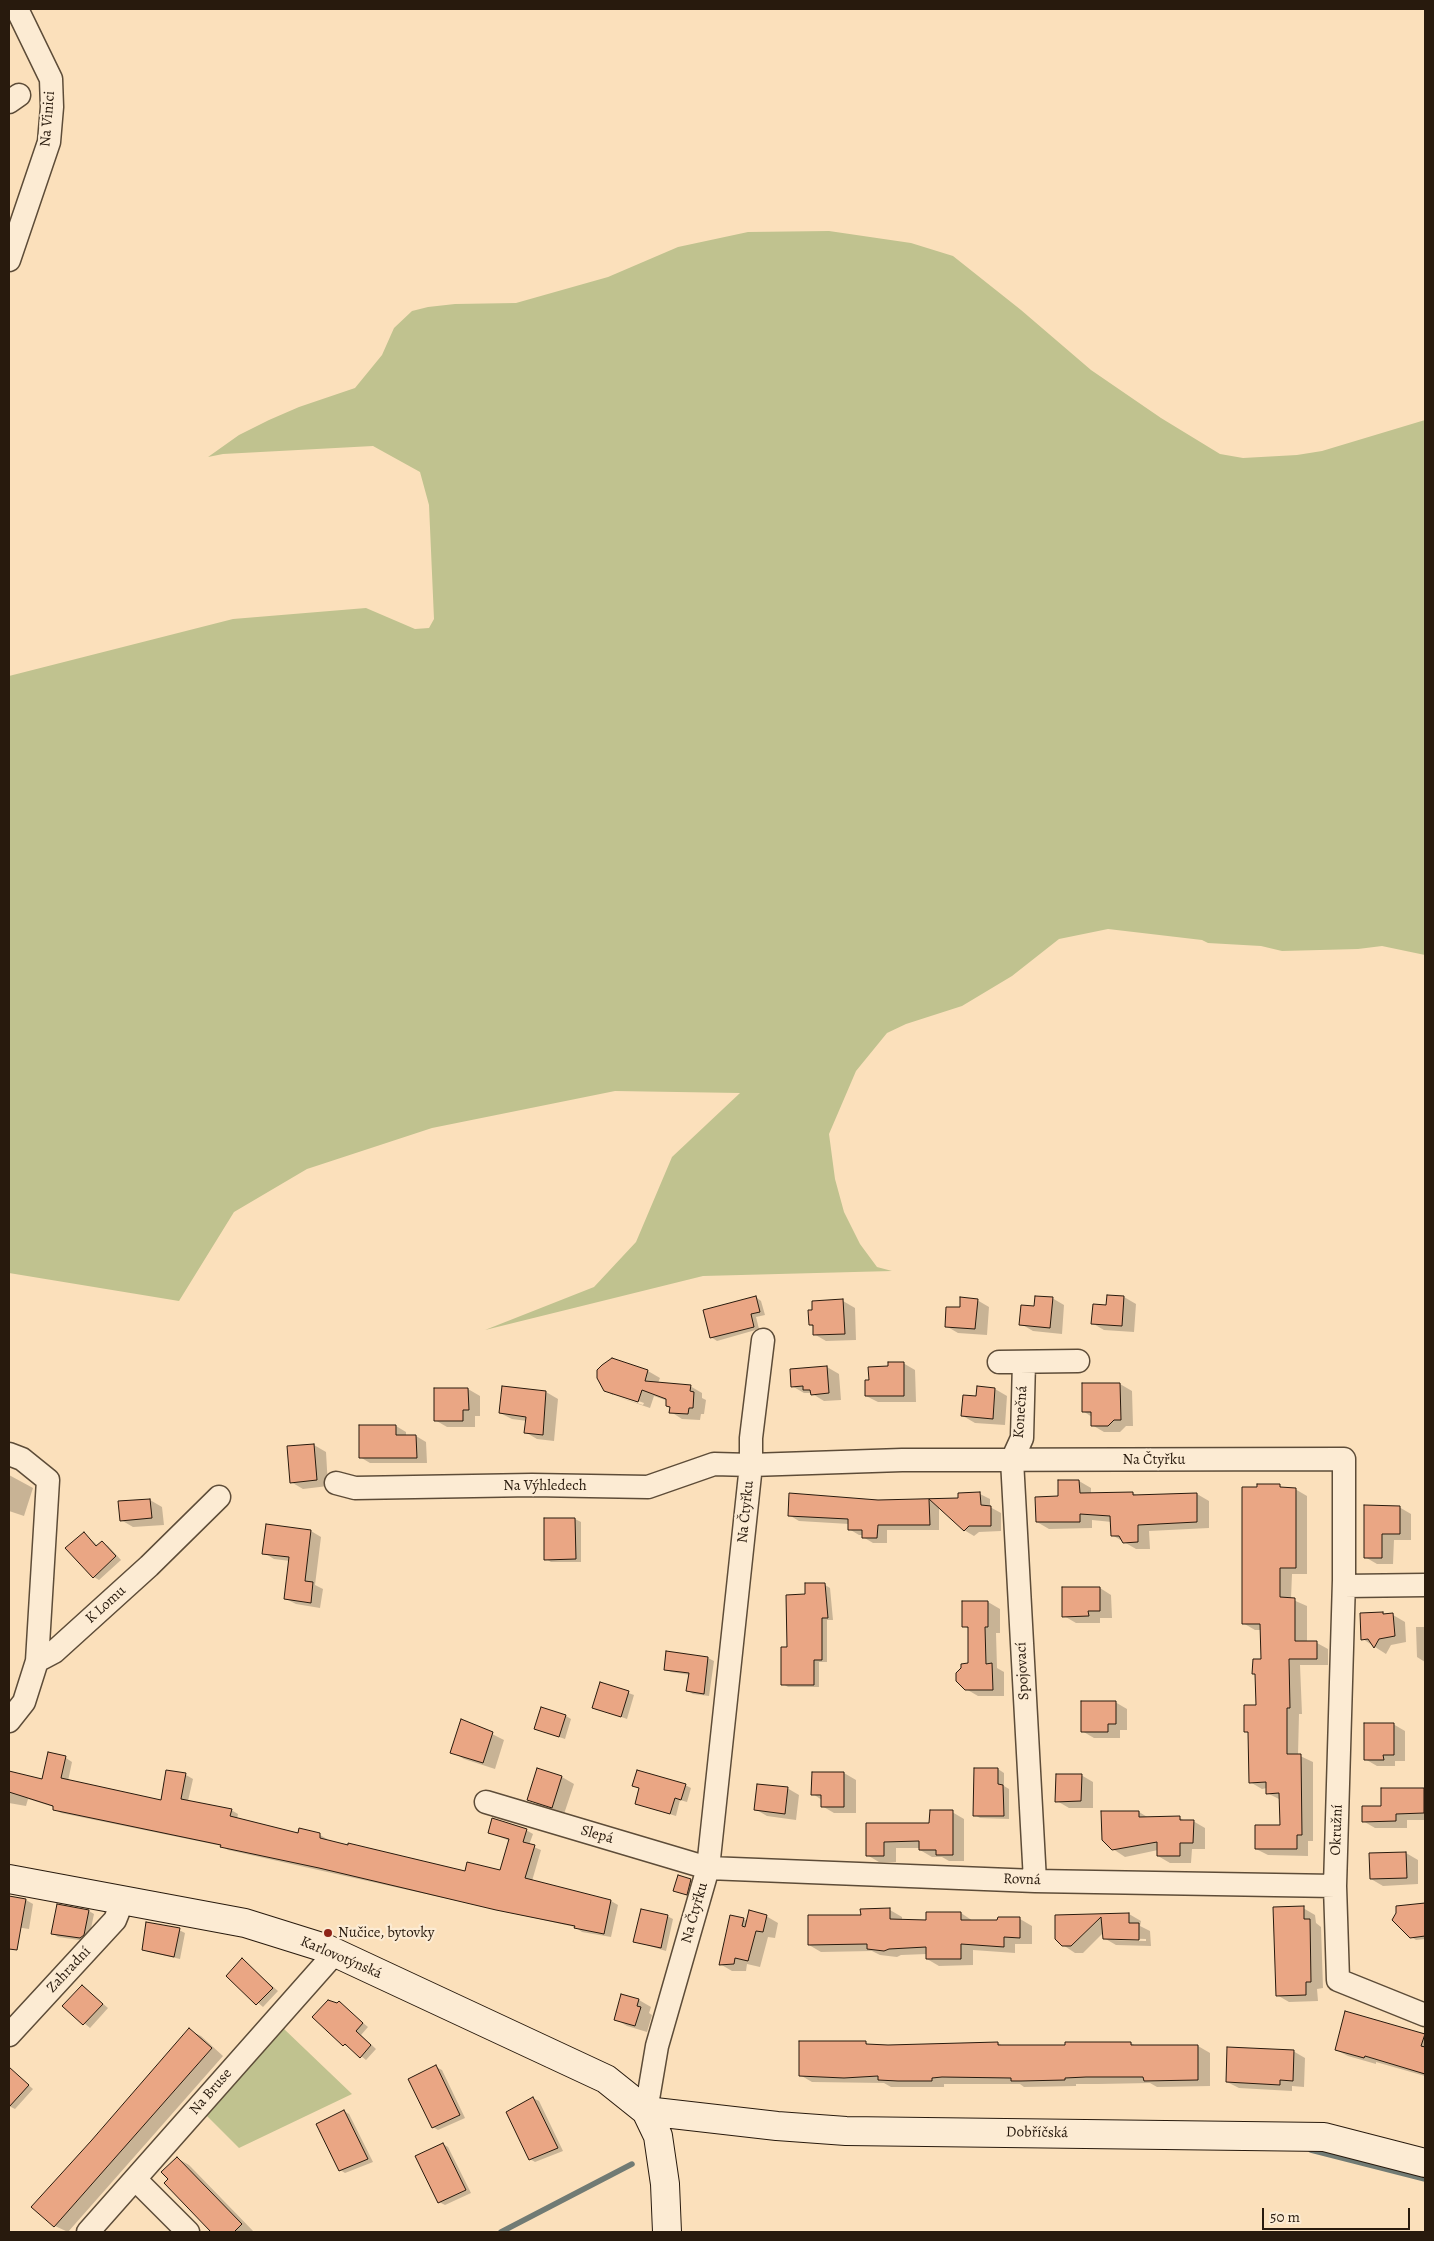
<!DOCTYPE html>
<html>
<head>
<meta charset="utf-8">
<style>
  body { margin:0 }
  #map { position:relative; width:1434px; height:2241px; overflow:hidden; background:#fbe0bb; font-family:Alegreya,serif }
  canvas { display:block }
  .frame { position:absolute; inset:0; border:10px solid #281a0d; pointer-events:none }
  .scale { position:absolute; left:1262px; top:2208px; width:148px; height:22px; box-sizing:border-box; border:2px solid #281a0d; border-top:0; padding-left:6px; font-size:15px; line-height:18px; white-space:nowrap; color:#281a0d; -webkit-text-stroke:4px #fcebd3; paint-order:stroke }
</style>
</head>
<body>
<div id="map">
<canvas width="1434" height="2241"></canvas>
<div class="frame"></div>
<div class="scale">50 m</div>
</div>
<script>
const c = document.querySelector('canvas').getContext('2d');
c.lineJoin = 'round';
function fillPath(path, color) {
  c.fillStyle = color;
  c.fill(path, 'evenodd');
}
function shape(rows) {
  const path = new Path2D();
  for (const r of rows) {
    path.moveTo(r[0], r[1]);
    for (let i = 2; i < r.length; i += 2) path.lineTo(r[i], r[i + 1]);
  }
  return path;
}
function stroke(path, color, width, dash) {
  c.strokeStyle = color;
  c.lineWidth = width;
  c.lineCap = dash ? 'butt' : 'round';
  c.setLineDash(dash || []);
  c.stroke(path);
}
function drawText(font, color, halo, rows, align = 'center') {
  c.font = font + ' Alegreya,serif';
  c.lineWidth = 4.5;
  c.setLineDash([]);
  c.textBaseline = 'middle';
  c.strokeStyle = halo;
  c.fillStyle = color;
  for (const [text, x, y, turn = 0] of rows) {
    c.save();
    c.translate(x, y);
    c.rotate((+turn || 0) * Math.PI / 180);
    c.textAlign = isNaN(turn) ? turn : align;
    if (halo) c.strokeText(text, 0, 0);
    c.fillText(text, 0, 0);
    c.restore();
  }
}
fillPath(shape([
  [829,231,911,243,953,256,1021,310,1091,370,1161,418,1220,454,1243,458,1297,455,1322,451,1425,420,1425,955,1382,946,1358,949,1282,951,1261,946,1208,943,1202,940,1108,929,1059,939,1012,976,962,1006,906,1024,887,1033,856,1071,829,1134,835,1179,844,1212,860,1244,877,1267,892,1271,703,1276,485,1330,594,1287,636,1242,672,1157,740,1093,615,1091,432,1128,307,1169,234,1212,179,1301,9,1273,9,676,233,619,366,608,415,629,429,628,434,619,429,505,420,472,373,446,223,454,208,457,239,435,269,420,299,407,355,388,382,355,394,328,412,311,428,307,455,304,516,303,608,277,678,247,748,232],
  [283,2028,352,2094,239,2148,205,2114]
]), '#c0c28f');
fillPath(shape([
  [1108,1296,1124,1297,1136,1304,1134,1332,1104,1330,1092,1323,1107,1306],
  [756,1297,761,1301,765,1315,756,1317,759,1329,717,1341,711,1337],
  [1052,1298,1064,1305,1062,1334,1033,1331,1021,1324,1036,1307],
  [977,1300,989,1307,987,1335,958,1333,946,1326,961,1309],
  [843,1301,855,1308,856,1340,826,1341,814,1334,814,1327,810,1325,813,1311],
  [613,1359,648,1371,660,1378,658,1383,690,1386,702,1393,702,1398,706,1400,704,1414,701,1414,700,1420,682,1419,671,1412,668,1401,654,1396,650,1408,615,1396,643,1405,644,1403,613,1392,613,1395,605,1390],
  [903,1363,915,1370,916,1402,878,1402,866,1396,870,1382,889,1368],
  [827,1367,839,1374,841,1400,824,1401,811,1393,804,1393,792,1386],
  [1120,1384,1132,1391,1133,1426,1126,1426,1120,1432,1104,1432,1092,1425,1092,1417,1083,1411,1083,1385],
  [978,1388,995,1389,1007,1396,1005,1425,975,1423,963,1416,978,1398],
  [435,1389,468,1389,480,1396,480,1416,475,1416,475,1427,447,1427,435,1420],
  [546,1392,558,1399,554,1441,537,1439,525,1432,527,1421,512,1419,500,1413],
  [396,1426,406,1432,406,1436,416,1436,426,1442,427,1463,370,1463,360,1457],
  [314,1445,326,1452,328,1486,303,1489,291,1482],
  [9,1475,33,1488,24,1516,9,1511],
  [1059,1481,1079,1481,1091,1488,1091,1494,1133,1493,1138,1496,1197,1494,1209,1501,1209,1528,1149,1531,1150,1549,1136,1549,1112,1535,1112,1522,1092,1520,1092,1528,1049,1529,1037,1522,1060,1498],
  [1280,1486,1285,1489,1295,1489,1307,1496,1307,1574,1292,1574,1291,1599,1307,1606,1307,1642,1317,1643,1328,1649,1328,1665,1300,1665,1302,1714,1299,1714,1298,1755,1313,1762,1313,1841,1308,1841,1308,1856,1268,1855,1256,1849,1281,1826,1281,1800,1267,1793,1267,1788,1262,1789,1250,1782,1249,1733,1245,1731,1257,1706,1257,1675,1253,1674,1262,1660,1262,1630,1255,1630,1243,1623],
  [980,1494,990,1499,990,1507,1001,1513,1001,1531,979,1532,974,1536,964,1530,939,1507,939,1530,887,1530,887,1543,873,1543,863,1537,863,1535,859,1535,849,1529,849,1524,799,1521,789,1515,878,1501,959,1500],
  [150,1500,162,1507,164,1525,133,1527,121,1520,120,1502],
  [1399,1507,1411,1514,1411,1540,1394,1540,1393,1564,1377,1564,1365,1557],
  [545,1519,575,1519,581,1522,581,1562,551,1562,546,1559],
  [267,1526,311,1531,321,1537,315,1585,323,1589,320,1608,296,1604,286,1599,290,1561,274,1559,264,1553],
  [84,1533,98,1546,102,1542,108,1546,121,1560,99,1580,94,1577],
  [825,1585,830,1588,833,1620,827,1620,827,1662,819,1662,819,1687,788,1687,783,1684,789,1648,807,1596],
  [1100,1588,1111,1595,1112,1618,1100,1618,1100,1623,1076,1623,1064,1616],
  [988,1602,1000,1609,1000,1633,996,1633,997,1668,1004,1672,1004,1696,978,1696,966,1689,969,1665,969,1629,964,1626],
  [1361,1614,1393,1615,1405,1622,1406,1642,1391,1645,1386,1654,1375,1647,1363,1639],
  [1416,1627,1425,1627,1425,1662,1417,1657],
  [668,1653,708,1658,714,1661,709,1696,693,1694,688,1691,690,1675,671,1672,665,1669],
  [601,1683,634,1695,627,1719,593,1707],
  [1115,1702,1127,1709,1127,1730,1120,1730,1120,1738,1094,1738,1082,1731],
  [566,1716,571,1719,565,1739,535,1729],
  [1393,1724,1405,1731,1405,1761,1395,1761,1395,1766,1377,1766,1365,1759],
  [492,1734,504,1740,495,1769,464,1759,452,1752],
  [66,1758,72,1762,68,1781,162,1801,167,1771,186,1775,193,1779,188,1801,231,1810,238,1814,237,1819,298,1834,320,1835,327,1839,326,1841,466,1872,501,1872,510,1841,490,1833,526,1830,533,1834,529,1845,541,1850,532,1881,611,1901,618,1905,611,1937,582,1932,575,1927,228,1850,222,1846,61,1813,54,1809,54,1807,28,1799,26,1806,9,1803,9,1772,43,1781],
  [975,1769,998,1769,1004,1773,1004,1786,1009,1789,1009,1819,980,1818,975,1815],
  [537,1770,562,1777,574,1784,564,1814,540,1806,528,1799],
  [844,1773,856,1780,856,1813,834,1813,822,1806,822,1800,813,1794],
  [1081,1775,1093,1782,1093,1808,1069,1808,1057,1801],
  [634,1785,685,1785,691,1788,687,1802,680,1800,676,1816,636,1804,640,1789],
  [787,1788,799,1795,796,1820,767,1816,755,1809],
  [1424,1789,1425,1790,1425,1820,1407,1820,1407,1828,1375,1828,1363,1821,1383,1807],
  [952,1812,964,1819,964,1861,949,1861,942,1857,932,1857,920,1850,920,1848,896,1848,896,1862,879,1862,867,1855,867,1825,931,1824],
  [1103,1812,1139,1812,1149,1818,1180,1818,1185,1821,1193,1821,1205,1828,1205,1849,1192,1849,1191,1863,1170,1863,1158,1856,1158,1850,1125,1857,1113,1849],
  [1406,1853,1418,1860,1418,1884,1383,1886,1371,1879],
  [691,1880,703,1887,699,1901,675,1890],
  [9,1897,26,1900,33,1904,29,1929,9,1926],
  [1425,1904,1425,1939,1416,1940,1410,1936,1397,1913,1397,1907],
  [58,1906,89,1911,94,1914,89,1938,86,1941,58,1937,53,1934],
  [1303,1908,1315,1915,1316,1923,1321,1927,1323,1988,1317,1989,1318,2001,1289,2002,1277,1995],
  [890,1910,902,1917,902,1920,927,1921,961,1913,973,1921,998,1922,1020,1919,1032,1926,1032,1944,1015,1944,1015,1953,973,1950,973,1965,939,1966,927,1959,927,1954,901,1955,897,1957,880,1955,872,1951,821,1952,809,1945,862,1916],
  [1129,1914,1141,1921,1140,1926,1150,1931,1151,1946,1116,1945,1104,1938,1104,1932,1083,1953,1075,1953,1063,1945,1056,1916],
  [1114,1938,1146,1939,1146,1941,1114,1940],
  [667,1916,673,1919,666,1951,634,1941],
  [766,1916,778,1923,775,1938,768,1937,760,1967,747,1964,746,1971,732,1971,720,1964,743,1919,747,1921],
  [179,1930,185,1933,180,1959,149,1952,143,1949],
  [242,1960,278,1991,263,2007,227,1976],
  [82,1986,108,2008,90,2028,64,2006],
  [639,2000,651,2007,649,2013,652,2015,647,2032,627,2026,615,2019],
  [339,2003,368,2027,361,2035,376,2049,366,2060,350,2047,344,2045,314,2017],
  [189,2030,201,2036,223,2056,68,2232,55,2226,33,2206,92,2142],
  [1424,2035,1425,2076,1376,2062,1376,2064,1348,2056,1336,2050],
  [866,2043,871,2046,888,2046,998,2043,1003,2046,1066,2046,1131,2043,1136,2046,1198,2046,1210,2053,1210,2086,1157,2087,1150,2083,1099,2084,1076,2084,1076,2086,1024,2087,1020,2084,944,2084,944,2087,891,2087,884,2083,812,2082,800,2075],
  [1293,2051,1305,2058,1304,2087,1292,2086,1292,2091,1239,2088,1227,2082],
  [436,2067,442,2070,465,2118,438,2130,433,2127],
  [9,2068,33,2089,15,2109,9,2106],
  [533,2098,539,2101,563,2151,535,2162,530,2159],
  [344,2111,349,2114,373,2162,345,2173,340,2170],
  [443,2144,448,2147,471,2193,445,2205,439,2202],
  [177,2158,189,2165,254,2232,213,2232,165,2183,169,2179]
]), '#0003');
stroke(shape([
  [1311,2150,1425,2179],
  [501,2232,632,2164]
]), '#717b74', 5.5);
const building = shape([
  [1107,1295,1124,1296,1122,1326,1091,1324,1093,1304,1106,1305,1107,1295],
  [756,1296,760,1312,751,1314,754,1327,710,1338,703,1310,756,1296],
  [1035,1296,1053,1297,1050,1328,1019,1325,1021,1305,1034,1306,1035,1296],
  [960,1297,978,1299,975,1329,945,1327,946,1307,960,1307,960,1297],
  [843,1299,845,1334,813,1335,813,1325,809,1325,808,1310,812,1310,812,1301,843,1299],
  [612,1358,648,1370,645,1381,691,1385,690,1391,694,1392,693,1408,689,1408,688,1414,669,1413,670,1407,666,1406,666,1399,642,1390,638,1402,604,1391,597,1378,597,1370,602,1365,612,1358],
  [888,1362,904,1362,904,1396,865,1396,865,1380,869,1380,868,1367,888,1366,888,1362],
  [827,1366,829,1393,811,1395,810,1390,803,1390,803,1386,791,1387,790,1369,827,1366],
  [1082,1383,1120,1383,1121,1420,1114,1420,1108,1426,1091,1426,1091,1412,1082,1412,1082,1383],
  [502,1386,546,1391,543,1435,524,1433,526,1417,499,1413,502,1386],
  [977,1386,995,1388,993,1419,961,1416,963,1395,976,1396,977,1386],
  [434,1388,468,1388,469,1410,463,1410,463,1421,434,1421,434,1388],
  [359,1425,396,1425,396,1435,416,1435,417,1458,359,1458,359,1425],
  [314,1444,317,1480,290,1483,287,1446,314,1444],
  [1058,1480,1079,1480,1080,1493,1133,1492,1133,1495,1197,1493,1197,1522,1138,1525,1138,1542,1123,1543,1119,1536,1111,1536,1110,1516,1080,1514,1080,1522,1036,1522,1035,1497,1058,1496,1058,1480],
  [1257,1484,1280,1484,1280,1487,1296,1488,1296,1568,1280,1568,1280,1597,1295,1598,1295,1641,1317,1641,1317,1659,1289,1659,1290,1708,1287,1708,1287,1754,1301,1754,1302,1835,1297,1835,1297,1849,1255,1849,1255,1825,1280,1825,1279,1793,1266,1794,1266,1782,1249,1783,1248,1732,1244,1732,1244,1705,1256,1705,1255,1674,1252,1674,1253,1659,1261,1659,1260,1624,1242,1624,1242,1487,1257,1487,1257,1484],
  [980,1492,981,1505,991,1506,991,1526,969,1526,964,1531,929,1499,930,1525,878,1525,877,1538,862,1538,862,1530,848,1530,848,1519,788,1516,789,1493,878,1500,958,1498,958,1493,980,1492],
  [150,1499,152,1518,120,1521,118,1501,150,1499],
  [1364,1505,1400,1506,1400,1534,1382,1534,1382,1558,1364,1558,1364,1505],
  [544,1518,575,1518,576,1559,544,1560,544,1518],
  [266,1524,311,1530,305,1581,313,1582,311,1603,284,1599,289,1557,262,1554,266,1524],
  [84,1532,96,1546,102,1541,116,1556,93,1578,65,1548,84,1532],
  [805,1583,825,1583,828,1618,822,1618,822,1660,814,1660,814,1685,781,1685,781,1647,787,1647,786,1595,805,1594,805,1583],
  [1062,1587,1100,1587,1100,1611,1088,1611,1089,1616,1062,1617,1062,1587],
  [962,1601,988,1601,988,1627,985,1627,986,1664,992,1663,993,1690,965,1690,956,1681,956,1673,961,1668,961,1664,968,1663,968,1627,962,1627,962,1601],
  [1383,1612,1383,1614,1393,1613,1395,1636,1379,1639,1374,1648,1368,1639,1361,1640,1360,1613,1383,1612],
  [666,1651,708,1657,704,1694,686,1691,689,1673,664,1670,666,1651],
  [600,1682,629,1691,621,1717,592,1708,600,1682],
  [1081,1701,1116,1701,1116,1724,1108,1724,1108,1732,1081,1732,1081,1701],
  [541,1707,566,1715,559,1737,534,1729,541,1707],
  [461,1719,493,1732,483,1763,450,1753,461,1719],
  [1364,1723,1394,1723,1394,1755,1383,1755,1384,1760,1364,1760,1364,1723],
  [48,1752,66,1756,61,1778,161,1800,166,1770,186,1773,181,1799,232,1809,230,1816,298,1833,299,1828,320,1833,320,1838,348,1845,348,1843,465,1871,467,1862,500,1870,509,1839,488,1833,492,1818,527,1829,523,1842,535,1845,525,1878,611,1900,604,1934,574,1928,575,1926,496,1910,319,1868,220,1847,221,1845,53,1810,53,1806,9,1792,9,1771,42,1779,48,1752],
  [537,1768,562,1776,552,1808,527,1800,537,1768],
  [974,1768,998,1768,998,1784,1003,1785,1004,1816,973,1816,974,1768],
  [637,1770,686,1784,681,1800,675,1798,670,1814,635,1804,639,1788,632,1786,637,1770],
  [812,1772,844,1772,844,1807,821,1807,821,1795,811,1795,812,1772],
  [1056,1774,1082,1774,1081,1801,1055,1802,1056,1774],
  [757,1784,788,1787,785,1814,754,1810,757,1784],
  [1381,1788,1424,1788,1424,1813,1396,1814,1396,1821,1362,1822,1362,1806,1381,1806,1381,1788],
  [930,1810,953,1810,953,1855,936,1855,936,1850,919,1850,919,1841,884,1842,884,1856,866,1856,866,1823,929,1823,930,1810],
  [1101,1811,1139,1811,1139,1817,1180,1816,1180,1820,1194,1820,1193,1843,1180,1843,1180,1856,1157,1856,1157,1842,1112,1850,1102,1840,1101,1811],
  [1406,1852,1407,1878,1370,1879,1369,1853,1406,1852],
  [678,1875,691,1879,687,1895,673,1891,678,1875],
  [9,1896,26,1899,17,1950,9,1949,9,1896],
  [1425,1903,1425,1936,1410,1938,1392,1920,1396,1913,1396,1906,1425,1903],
  [57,1904,89,1910,84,1935,80,1938,51,1934,57,1904],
  [1304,1906,1304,1919,1310,1919,1311,1982,1306,1982,1306,1995,1276,1996,1273,1907,1304,1906],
  [890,1908,890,1919,926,1920,926,1912,961,1912,961,1920,997,1920,998,1917,1020,1917,1020,1938,1004,1937,1004,1947,961,1944,961,1959,926,1959,926,1947,889,1949,884,1951,867,1949,867,1944,808,1945,808,1915,861,1915,860,1909,890,1908],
  [641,1909,668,1915,661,1948,633,1942,641,1909],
  [749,1910,767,1915,763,1932,756,1931,748,1961,735,1958,734,1964,719,1965,730,1915,744,1918,742,1926,745,1927,749,1910],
  [1129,1913,1129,1923,1139,1923,1139,1940,1103,1939,1101,1917,1071,1946,1062,1946,1055,1939,1055,1915,1129,1913],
  [146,1922,180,1928,174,1957,142,1950,146,1922],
  [242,1958,273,1988,256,2005,226,1976,242,1958],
  [82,1985,103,2004,83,2025,62,2006,82,1985],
  [621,1994,639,1999,637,2006,641,2007,635,2026,614,2020,621,1994],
  [328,2000,337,2003,339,2001,363,2023,356,2031,371,2045,360,2058,345,2044,343,2046,312,2017,328,2000],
  [1345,2011,1425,2034,1421,2046,1425,2047,1425,2074,1365,2056,1364,2058,1335,2050,1345,2011],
  [189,2028,212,2048,54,2227,31,2207,91,2141,189,2028],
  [799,2041,866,2041,866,2044,888,2045,998,2042,998,2045,1065,2045,1065,2042,1131,2042,1131,2045,1198,2045,1198,2080,1144,2081,1143,2077,1086,2077,1065,2078,1065,2080,1021,2081,1011,2081,1011,2078,942,2077,932,2078,932,2081,898,2081,878,2080,878,2076,844,2078,799,2076,799,2041],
  [1227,2047,1294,2050,1293,2081,1280,2080,1280,2085,1226,2082,1227,2047],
  [436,2065,460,2115,432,2128,408,2079,436,2065],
  [9,2067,29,2085,9,2107,9,2067],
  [533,2097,558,2148,529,2160,506,2112,533,2097],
  [344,2110,368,2159,339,2171,316,2124,344,2110],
  [443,2143,466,2190,438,2203,415,2156,443,2143],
  [177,2157,242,2224,234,2232,211,2232,164,2183,168,2179,161,2172,177,2157]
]);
fillPath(building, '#eaa684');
stroke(building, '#281a0d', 1);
const street = shape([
  [9,102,19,95],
  [9,260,49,142,52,107,51,79,17,9],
  [999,1362,1078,1361],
  [1024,1362,1022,1438,1012,1460,1035,1881],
  [9,1454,22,1459,48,1480,37,1661,24,1702,9,1721],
  [336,1483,355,1488,532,1485,648,1487,714,1464,751,1465,902,1460,1344,1459,1344,1580,1335,1886,1338,1980,1425,2015],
  [1344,1586,1425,1585],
  [37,1661,54,1652,149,1566,219,1497],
  [486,1802,708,1868,1035,1881,1335,1886],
  [9,2035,115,1920,123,1900],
  [646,2111,657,2046,708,1868,751,1465,751,1438,763,1340],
  [135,2179,188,2232],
  [88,2232,335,1953]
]);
const secondary = shape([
  [9,1879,245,1923,325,1948,606,2079,646,2111,658,2136,665,2184,667,2232],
  [646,2111,777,2126,846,2131,1324,2137,1425,2163]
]);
stroke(street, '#5d4c38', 25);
stroke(secondary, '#281a0d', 30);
stroke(street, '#fcebd3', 22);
stroke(secondary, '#fcebd3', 28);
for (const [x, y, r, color] of [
  [328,1933,5,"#8f2418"]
]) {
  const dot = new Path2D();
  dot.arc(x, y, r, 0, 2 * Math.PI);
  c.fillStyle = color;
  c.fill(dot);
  stroke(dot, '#fcebd3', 2);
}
drawText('15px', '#281a0d', '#fcebd3', [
  ["Na Vinici",48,119,-85],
  ["Konečná",1021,1412,-86],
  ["Na Čtyřku",1154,1460],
  ["Na Výhledech",545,1486],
  ["Na Čtyřku",746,1512,-84],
  ["K Lomu",106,1605,-42],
  ["Spojovací",1023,1671,-93],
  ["Okružní",1337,1830,-88],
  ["Slepá",597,1835,16],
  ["Rovná",1022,1880,2],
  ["Na Čtyřku",695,1913,-74],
  ["Karlovotýnská",341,1958,23],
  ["Zahradní",69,1970,-47],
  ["Na Bruse",211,2092,-49],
  ["Dobříčská",1037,2133,1]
]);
drawText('15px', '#281a0d', '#fcebd3', [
  ["Nučice, bytovky",338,1933]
], 'left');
</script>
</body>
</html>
